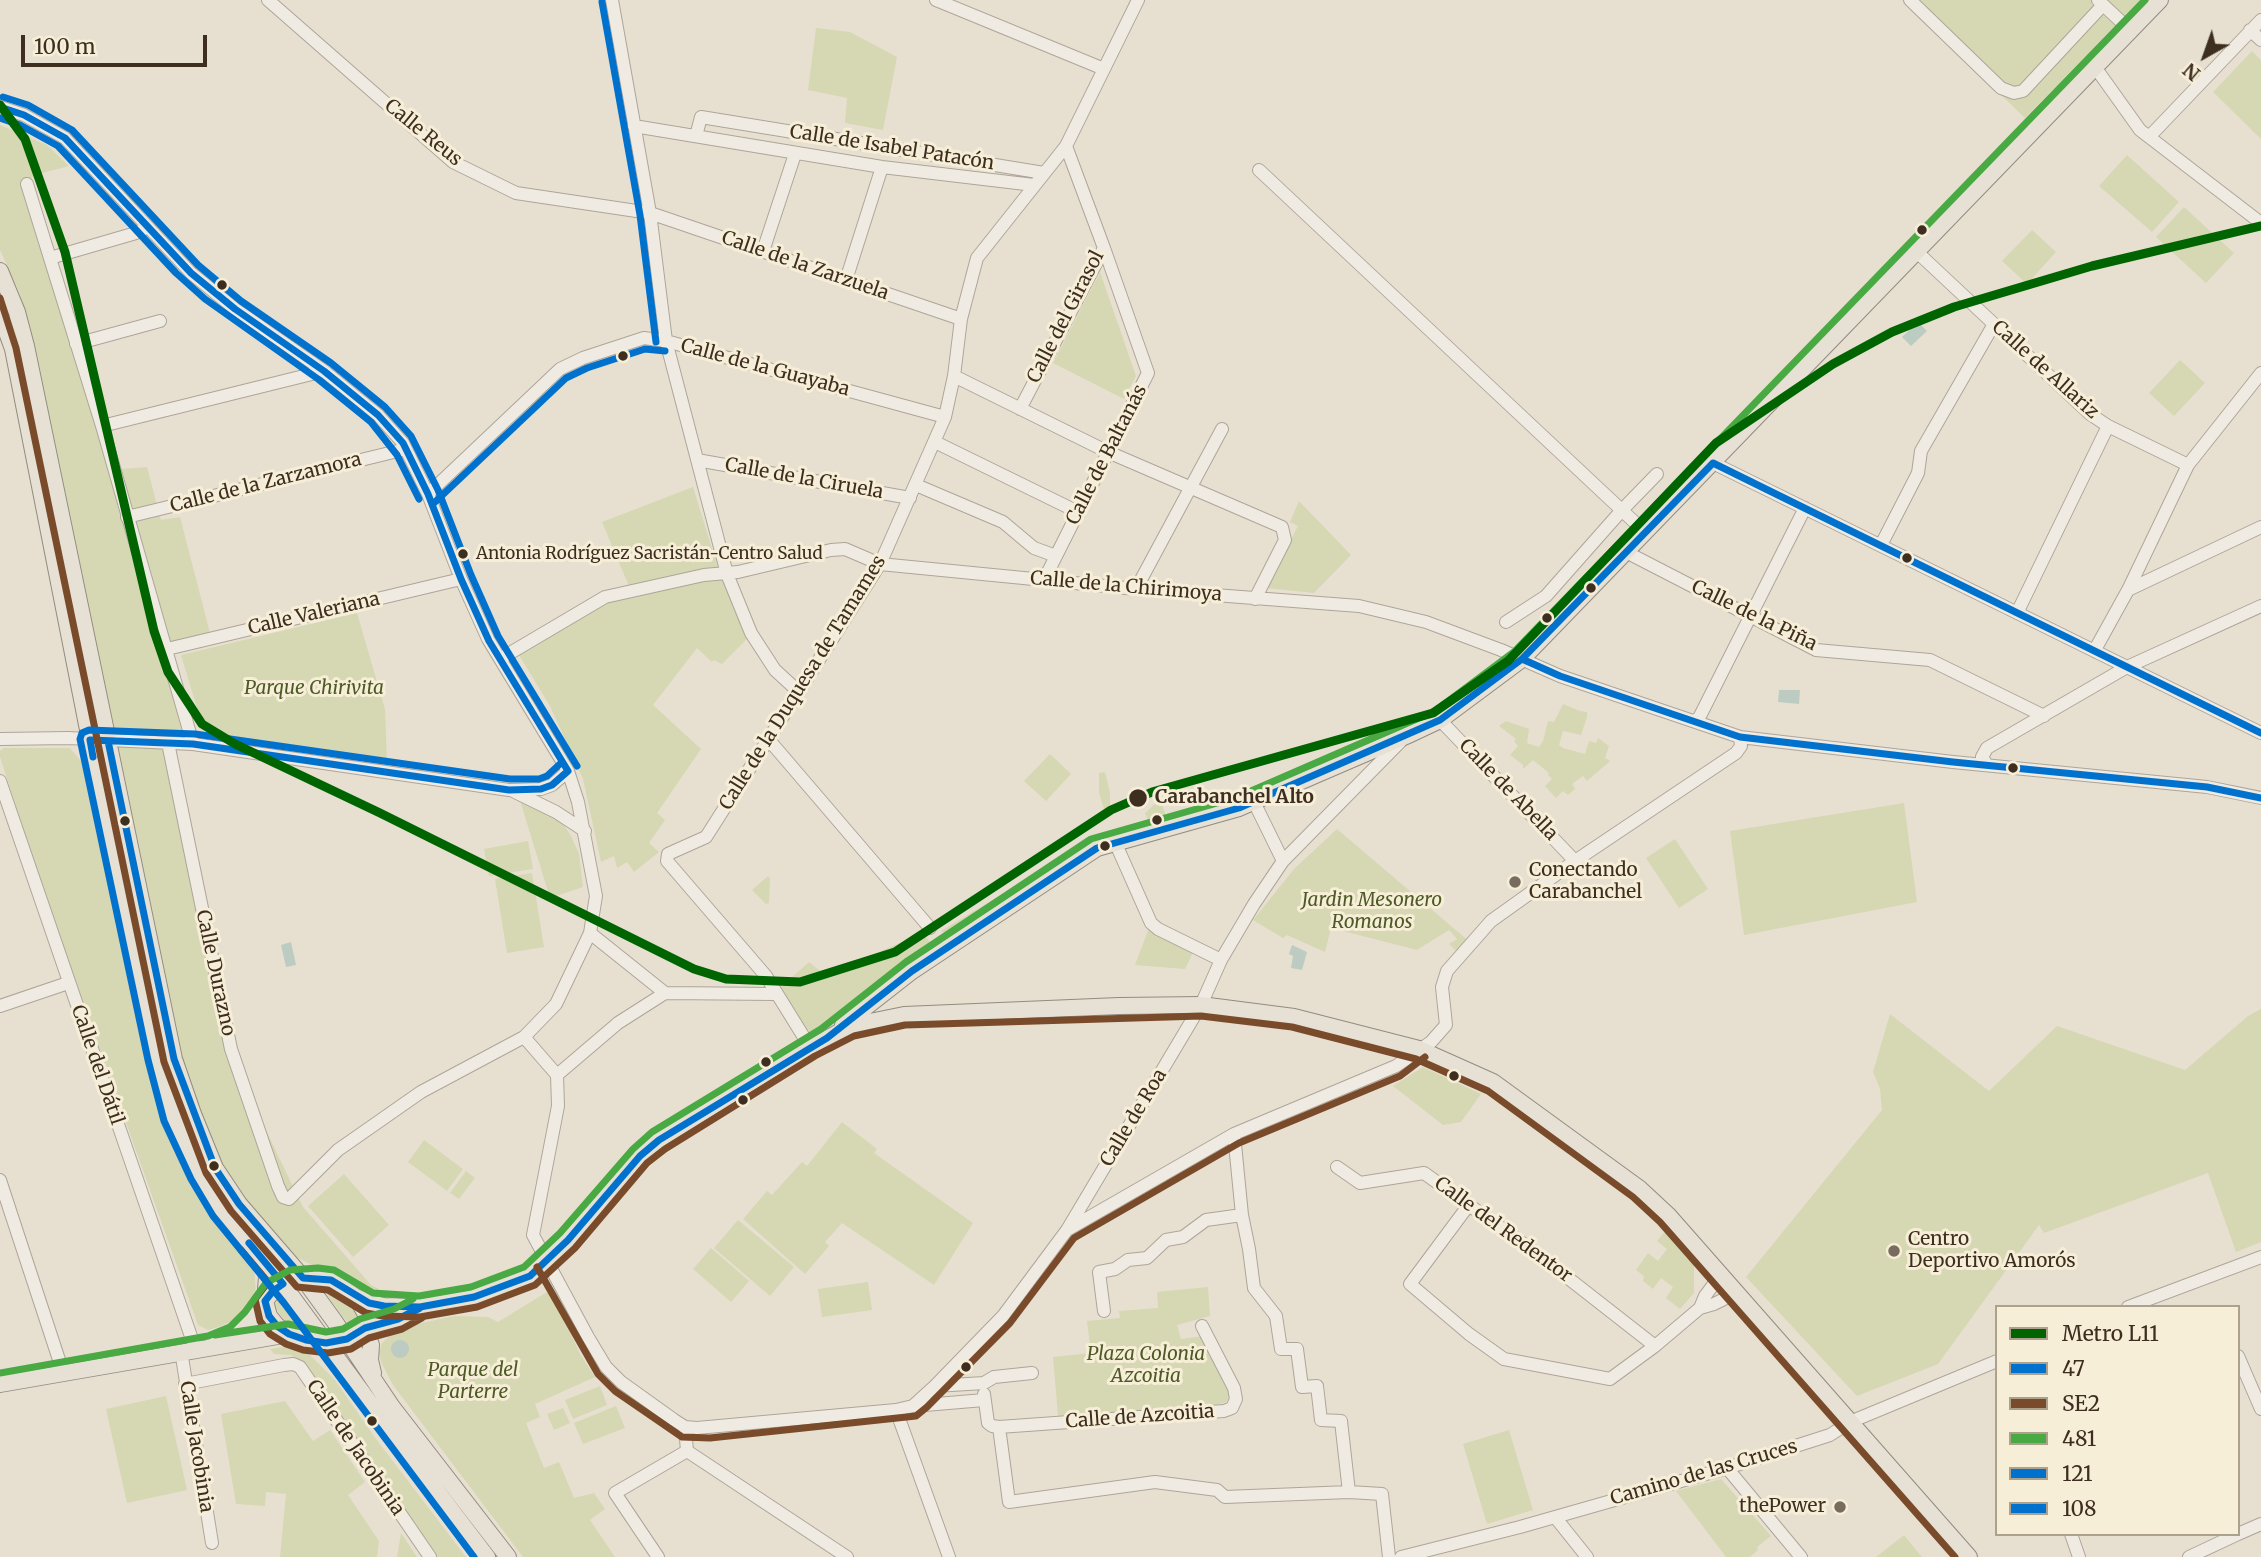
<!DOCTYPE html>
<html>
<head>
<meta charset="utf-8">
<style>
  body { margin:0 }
  #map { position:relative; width:2261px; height:1557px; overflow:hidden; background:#e7e0d1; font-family:Merriweather,serif }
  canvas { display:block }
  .legend { position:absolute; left:1995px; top:1305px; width:245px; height:231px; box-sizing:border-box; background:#f7eed8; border:2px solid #ada18e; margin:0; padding:9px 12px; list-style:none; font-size:21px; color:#3d2e20 }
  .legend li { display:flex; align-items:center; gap:14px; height:35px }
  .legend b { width:35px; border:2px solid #ada18e }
  .north { position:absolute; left:2170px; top:21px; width:70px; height:70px; -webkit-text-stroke:5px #f7eed8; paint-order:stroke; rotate:220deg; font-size:19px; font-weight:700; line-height:28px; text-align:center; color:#3d2e20 }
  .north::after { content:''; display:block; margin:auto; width:24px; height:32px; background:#3d2e20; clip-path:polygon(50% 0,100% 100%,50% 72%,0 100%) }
  .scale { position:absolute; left:21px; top:35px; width:186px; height:32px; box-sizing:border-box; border:4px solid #3d2e20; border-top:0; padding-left:9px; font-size:21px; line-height:24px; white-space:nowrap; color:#3d2e20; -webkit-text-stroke:5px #f7eed8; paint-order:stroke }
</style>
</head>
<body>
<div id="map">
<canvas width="2261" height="1557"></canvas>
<ul class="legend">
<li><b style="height:9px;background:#006400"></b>Metro L11</li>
<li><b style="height:9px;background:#0072ce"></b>47</li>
<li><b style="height:9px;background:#7a4b2a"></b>SE2</li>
<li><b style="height:9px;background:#49a943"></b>481</li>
<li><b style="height:9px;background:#0072ce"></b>121</li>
<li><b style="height:9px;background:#0072ce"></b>108</li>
</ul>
<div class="north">N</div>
<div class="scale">100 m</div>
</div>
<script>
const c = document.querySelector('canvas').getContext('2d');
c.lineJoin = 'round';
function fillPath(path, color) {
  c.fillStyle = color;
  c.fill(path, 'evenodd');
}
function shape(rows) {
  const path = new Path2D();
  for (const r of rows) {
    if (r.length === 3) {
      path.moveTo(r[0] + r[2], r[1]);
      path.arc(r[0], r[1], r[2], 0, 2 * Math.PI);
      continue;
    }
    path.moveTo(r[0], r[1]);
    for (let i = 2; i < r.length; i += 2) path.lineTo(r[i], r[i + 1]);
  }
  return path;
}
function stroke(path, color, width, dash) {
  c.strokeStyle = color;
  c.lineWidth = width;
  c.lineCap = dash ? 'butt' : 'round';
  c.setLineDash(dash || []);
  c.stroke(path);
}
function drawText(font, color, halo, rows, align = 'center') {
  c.font = font + ' Merriweather,serif';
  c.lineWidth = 6;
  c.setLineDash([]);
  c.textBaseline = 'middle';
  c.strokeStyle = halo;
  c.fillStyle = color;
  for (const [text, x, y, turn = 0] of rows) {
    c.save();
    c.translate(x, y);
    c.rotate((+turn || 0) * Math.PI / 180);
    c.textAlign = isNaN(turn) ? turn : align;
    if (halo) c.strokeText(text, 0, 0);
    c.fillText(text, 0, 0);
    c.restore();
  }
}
fillPath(shape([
  [1902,0,2140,0,2025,118],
  [816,28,850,32,897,57,883,130,845,123,847,98,808,90],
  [2252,51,2261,60,2261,139,2213,92],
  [0,125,47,145,69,166,35,175,23,185,109,470,147,467,161,520,180,517,210,633,161,644,187,744,168,743,227,1050,303,1207,371,1285,379,1289,374,1291,342,1280,284,1251,216,1164,179,1048,74,541,20,294,0,250],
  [2127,155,2179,202,2152,232,2099,186],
  [2184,207,2234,253,2206,283,2156,237],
  [2032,230,2056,252,2027,284,2002,261],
  [1100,272,1136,376,1124,399,1053,363],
  [2180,360,2205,383,2174,416,2149,393],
  [693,487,717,565,749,637,722,664,714,660,712,662,697,648,653,705,701,749,657,813,665,820,649,843,659,852,634,872,627,862,617,868,614,856,601,862,583,779,550,706,516,650,605,597,631,591,602,522],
  [1299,501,1351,555,1314,593,1266,588,1298,526,1290,522],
  [357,613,385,709,387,763,221,739,201,721,181,655],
  [1563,704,1580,711,1587,712,1587,717,1581,735,1563,731,1559,745,1563,748,1585,754,1589,741,1596,743,1598,738,1609,746,1605,758,1610,761,1587,781,1583,776,1572,784,1575,789,1568,795,1563,791,1556,798,1545,786,1552,779,1548,775,1549,773,1533,760,1523,769,1523,765,1510,755,1518,746,1514,741,1516,739,1499,726,1506,721,1529,729,1527,743,1539,747,1543,741,1548,721,1554,722],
  [4,748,70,748,85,766,128,979,158,1109,168,1136,188,1178,250,1255,254,1266,256,1293,253,1304,237,1320,218,1327,208,1330,198,1325,38,875,0,757,0,751],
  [1050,754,1071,774,1046,801,1024,781],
  [1105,772,1110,793,1110,808,1104,809,1099,793,1099,773],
  [518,794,556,812,571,836,579,854,583,887,550,898],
  [1160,799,1166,816,1148,820,1145,813],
  [1904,803,1917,902,1744,935,1730,831],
  [1337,829,1471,943,1461,956,1449,944,1457,939,1449,930,1417,950,1331,928,1325,952,1287,935,1283,938,1253,920,1294,869],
  [1675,839,1708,889,1679,908,1646,858],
  [528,841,533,869,489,876,484,849],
  [532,873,544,947,507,953,495,879],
  [768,876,770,878,769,903,766,904,752,890],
  [1030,877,1032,878,950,933,946,934,941,931],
  [1149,928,1194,950,1185,969,1135,965],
  [923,933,932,945,821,1028,810,1032,801,1023,779,989,809,962,820,971,862,959],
  [2261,1009,2261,1242,2236,1252,2208,1173,2044,1233,2039,1225,1938,1364,1857,1396,1746,1277,1882,1110,1880,1089,1873,1072,1890,1014,1989,1091,2057,1026,2185,1070,2248,1016],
  [1423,1067,1481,1094,1461,1122,1443,1125,1393,1086],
  [842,1122,877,1149,874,1153,973,1223,934,1285,842,1223,825,1242,829,1246,805,1274,743,1219,767,1191,772,1195,802,1162,807,1166],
  [424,1140,463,1169,447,1191,408,1162],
  [466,1171,475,1178,459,1199,450,1193],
  [344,1174,389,1225,353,1257,308,1206],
  [738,1220,794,1267,770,1296,714,1248],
  [1667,1229,1694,1259,1694,1293,1680,1309,1666,1298,1673,1287,1661,1278,1653,1289,1643,1281,1644,1276,1636,1270,1648,1253,1658,1261,1667,1249,1657,1241],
  [711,1248,749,1281,731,1302,693,1269],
  [868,1282,872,1310,822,1317,818,1289],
  [1208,1287,1210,1316,1177,1325,1181,1339,1203,1336,1229,1391,1228,1400,1224,1403,1208,1406,1058,1416,1053,1357,1091,1353,1087,1321,1120,1318,1119,1311,1158,1308,1157,1292],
  [322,1288,335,1288,355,1306,360,1318,359,1325,352,1329],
  [547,1292,555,1300,580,1354,595,1377,535,1404,540,1417,526,1423,544,1468,559,1462,574,1498,594,1493,605,1509,590,1520,615,1557,523,1557,393,1385,382,1364,379,1353,382,1343,398,1328,454,1316,488,1317,498,1322],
  [280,1297,302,1327,287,1323,279,1314,275,1304],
  [283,1347,297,1349,308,1353,335,1380,376,1439,466,1557,437,1557,304,1364,291,1355,274,1354,270,1349],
  [600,1386,607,1405,573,1419,565,1400],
  [166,1396,187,1490,127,1503,106,1409],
  [285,1401,313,1441,330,1430,365,1482,348,1495,379,1541,377,1557,280,1557,286,1494,266,1492,265,1506,236,1504,221,1414],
  [616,1406,625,1428,583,1444,574,1423],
  [563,1408,570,1423,554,1430,547,1414],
  [1509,1430,1533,1510,1487,1524,1463,1444],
  [1721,1479,1771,1536,1757,1547,1758,1550,1750,1557,1726,1557,1676,1491],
  [401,1533,417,1557,397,1557],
  [1904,1535,1922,1557,1876,1557]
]), '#d6d7b3');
fillPath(shape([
  [1918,322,1927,331,1911,346,1902,337],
  [1779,690,1800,690,1799,704,1778,702],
  [291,942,296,965,286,967,281,945],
  [1292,945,1307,952,1302,970,1291,968,1293,956,1289,954],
  [400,1349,9]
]), '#bcccc2');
const minor = shape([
  [268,0,453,162,516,193,650,213,961,319],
  [612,0,650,213,666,341,727,574,751,633,775,670,799,692],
  [936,0,1104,69],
  [1910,0,2001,88,2014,93,2023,91,2103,5],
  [2098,0,2130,30],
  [2250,30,2261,40],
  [2095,67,2140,130,2261,223],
  [0,107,24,115,65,138,191,273,235,309,324,371,378,415,403,443,428,494,461,579,488,639,568,771,578,802,596,896,590,933,556,1004,524,1037,421,1092,338,1150,289,1199,283,1197,278,1186,231,1049,168,743],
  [634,126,882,167,1034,185],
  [696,136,701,117,1044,173],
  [2149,137,2261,20],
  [1259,170,1645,532],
  [27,184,102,426,193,744],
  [763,251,795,154],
  [1917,252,2090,414,2108,426,2188,465],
  [50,258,136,233,148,227],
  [846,280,882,167],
  [76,344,160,321],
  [954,376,1108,452,1282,527,1285,540,1255,599],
  [1020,409,1104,248,1066,146],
  [102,426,324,371],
  [935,442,1078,512],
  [697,460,910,498],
  [1713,463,2261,733],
  [916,485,1003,522,1034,548,1056,556],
  [428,494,560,369,583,358,644,338,666,341,945,417],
  [127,517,406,449],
  [1881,545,1918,473,1921,451,1994,324],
  [1626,552,1816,650,1930,660,2044,716],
  [1044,580,1148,373,1104,248],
  [1136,589,1222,429],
  [2128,590,2261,527],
  [2017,613,2108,426],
  [1506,622,1546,596,1622,510,1657,474],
  [167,649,461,579],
  [2096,652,2097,646,2128,590,2188,465,2261,373],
  [500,659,605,597,704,575,738,572,831,550,845,549,880,564,1136,589,1359,606,1426,622,1501,650,1560,676,1740,737,1953,762,2207,787,2261,798],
  [1440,720,1575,861],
  [1694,721,1699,718,1805,508],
  [0,739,68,738,193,744,509,790,541,789,552,785,568,771],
  [769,740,930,928],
  [1987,765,1982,757,1987,748,2127,667,2261,606],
  [0,781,195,1348],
  [513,791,556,812,585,831],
  [1254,802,1283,861],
  [1115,842,1151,923,1158,929,1221,960],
  [590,933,665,993],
  [0,1006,68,983],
  [524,1037,557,1075],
  [810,1047,766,976,667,861,668,854,706,837,880,564,945,417,954,376,961,319,977,258,1066,146,1138,0],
  [557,1075,558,1106,533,1235,588,1337,606,1367,621,1382,674,1420,685,1427,697,1428,896,1410,913,1406,935,1386,1003,1316,1067,1230,1201,1005,1221,960,1254,904,1283,861,1401,741],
  [557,1075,618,1023,665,993,776,994],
  [1234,1134,1242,1215,1249,1249,1254,1288,1276,1316,1281,1349,1297,1349,1302,1387,1317,1386,1321,1420,1341,1421,1349,1492,1382,1494,1389,1557],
  [1337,1167,1360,1183,1424,1173,1536,1253,1655,1346],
  [0,1180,63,1372],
  [1468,1206,1410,1284,1469,1334,1504,1359,1610,1379,1655,1346,1700,1308,1714,1304,1736,1293],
  [1067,1230,1234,1134,1396,1066,1431,1042,1446,1025,1442,987,1447,971,1491,921,1575,861,1736,753,1741,746,1740,737],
  [2128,1307,2261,1257],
  [1700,1308,1705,1296,1720,1276],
  [1104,1311,1099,1272,1115,1269,1128,1260,1147,1258,1166,1240,1183,1237,1206,1220,1242,1215],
  [1202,1326,1234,1388,1236,1399,1232,1408,1224,1411,999,1427,1009,1502,1155,1482,1217,1490,1225,1497,1349,1492],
  [181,1351,212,1543],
  [2238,1356,2261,1409],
  [185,1384,284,1365,293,1364,300,1367,430,1557],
  [935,1386,984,1383,994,1377,1032,1373],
  [984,1394,988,1423,992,1426,999,1427],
  [913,1406,984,1400],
  [896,1410,949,1557],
  [687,1451,847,1557],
  [1727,1468,1801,1557],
  [1555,1517,1587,1557],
  [2071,1534,2079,1557],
  [2238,1534,2261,1524],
  [658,1557,615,1493,687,1451,685,1427],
  [1401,1557,1520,1527,1727,1468,1830,1435,1850,1422,1997,1361],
  [2189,1557,2238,1534]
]);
const major = shape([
  [0,271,17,312,26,346,174,1059,193,1114,215,1168,239,1204,303,1278,335,1322,392,1407,508,1557],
  [0,313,13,349,90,740,158,1057,174,1117,201,1175,221,1209,292,1297,381,1418,487,1557],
  [843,1025,912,971,1097,848,1239,808,1406,736,1440,720,1522,659,2160,0],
  [356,1297,369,1303,384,1306,420,1307,474,1297,530,1276,568,1240,640,1156,659,1140,771,1070,850,1026,904,1015,1119,1006,1201,1005,1294,1017,1419,1049,1493,1082,1640,1189,1668,1215,1969,1557],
  [365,1328,398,1319,418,1308],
  [365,1328,371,1345,370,1360,373,1373],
  [211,1346,236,1336,253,1319,265,1301,273,1291,283,1284,303,1278,331,1280,356,1297,367,1316,365,1328,347,1339,326,1343,306,1340,289,1334,277,1326,269,1316,265,1301,267,1277,264,1262],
  [0,1384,289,1334]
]);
stroke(minor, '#ada599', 14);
stroke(major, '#928b80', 18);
stroke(minor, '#efebe3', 12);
stroke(major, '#e6e1d4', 16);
stroke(shape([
  [0,107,24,115,65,138,191,273,235,309,324,371,378,415,403,443,428,494,461,579,489,641,568,771],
  [1522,659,1560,676,1740,737,1953,762,2207,787,2261,798],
  [108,741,174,1059,215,1168,239,1204,303,1278,331,1280,369,1303,384,1306,420,1307,474,1297,530,1276,568,1240,640,1156,659,1140,827,1038,912,971,1097,848,1239,808,1440,720,1522,659,1713,463,2261,733],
  [93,757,90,740,193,744,509,790,541,789,552,785,568,771],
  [249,1243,283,1284,273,1291,265,1301,269,1316,277,1326,289,1334,306,1340,326,1343,347,1339,365,1328,398,1319,420,1308]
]), '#0072ce', 7);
stroke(shape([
  [0,298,16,348,164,1062,206,1173,231,1211,297,1287,328,1290,366,1313,383,1316,420,1317,477,1307,535,1285,575,1248,647,1163,665,1149,815,1056,854,1036,905,1025,1201,1016,1292,1027,1416,1059,1488,1091,1633,1197,1660,1222,1955,1557],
  [241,1250,268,1282,255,1299,260,1321,270,1334,286,1344,303,1350,328,1353,351,1349,369,1338,402,1329,422,1318],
  [537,1267,598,1374,615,1391,682,1437,710,1438,916,1416,927,1407,1010,1323,1074,1238,1239,1143,1400,1076,1425,1057]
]), '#7a4b2a', 7);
stroke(shape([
  [215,1335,288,1324,326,1332,343,1329,360,1319,394,1309,413,1299],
  [0,1373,208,1336,230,1327,245,1312,266,1283,290,1270,318,1268,334,1270,373,1293,419,1296,471,1287,524,1267,560,1233,633,1149,652,1132,821,1029,906,962,1091,839,1235,798,1435,711,1515,651,2145,0]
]), '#49a943', 7);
stroke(shape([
  [3,97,28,105,72,130,198,265,241,301,331,363,385,407,411,436,438,490,471,575,498,636,577,766],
  [474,1557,284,1303,213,1216,191,1179,164,1121,148,1060,80,739,82,733,89,730,195,734,510,779,539,779,547,776,561,763]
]), '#0072ce', 7);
stroke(shape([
  [602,2,640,215,656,342],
  [0,118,20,125,58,146,176,273,205,299,318,379,371,422,397,455,419,499],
  [435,502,566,378,587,368,645,349,665,351]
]), '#0072ce', 7);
stroke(shape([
  [0,105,25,139,65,252,154,631,168,672,202,724,235,744,380,813,694,969,726,979,800,982,895,952,1111,810,1152,792,1433,713,1508,661,1716,443,1833,364,1892,332,1954,307,2092,266,2261,226]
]), '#006400', 9);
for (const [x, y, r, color] of [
  [1922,230,6,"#3d2e20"],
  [222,285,6,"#3d2e20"],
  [623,356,6,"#3d2e20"],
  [463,554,6,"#3d2e20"],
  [1907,558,6,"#3d2e20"],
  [1591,588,6,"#3d2e20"],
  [1547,618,6,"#3d2e20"],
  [2013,768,6,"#3d2e20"],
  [1138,798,10,"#3d2e20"],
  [1157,820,6,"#3d2e20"],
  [125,821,6,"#3d2e20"],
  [1105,846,6,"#3d2e20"],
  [1515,882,7,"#786c5e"],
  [766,1062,6,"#3d2e20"],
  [1454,1076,6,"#3d2e20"],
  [743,1100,6,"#3d2e20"],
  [214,1166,6,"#3d2e20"],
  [1894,1251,7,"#786c5e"],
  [966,1367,6,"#3d2e20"],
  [372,1421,6,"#3d2e20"],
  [1840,1507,7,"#786c5e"]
]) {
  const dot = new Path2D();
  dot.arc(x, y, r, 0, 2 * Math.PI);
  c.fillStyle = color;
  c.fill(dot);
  stroke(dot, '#f7eed8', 2.5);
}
drawText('17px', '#3d2e20', '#f7eed8', [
  ["Antonia Rodríguez Sacristán-Centro Salud",476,554]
], 'left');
drawText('19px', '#3d2e20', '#f7eed8', [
  ["Calle Reus",423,133,39],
  ["Calle de Isabel Patacón",892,148,9],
  ["Calle de la Zarzuela",805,266,19],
  ["Calle del Girasol",1066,317,-63],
  ["Calle de la Guayaba",765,368,15],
  ["Calle de Allariz",2045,370,42],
  ["Calle de Baltanás",1107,455,-63],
  ["Calle de la Ciruela",804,479,10],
  ["Calle de la Zarzamora",266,483,-14],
  ["Calle de la Chirimoya",1126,587,5],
  ["Calle Valeriana",314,614,-13],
  ["Calle de la Piña",1754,616,26],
  ["Calle de la Duquesa de Tamames",803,683,-58],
  ["Calle de Abella",1508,790,46],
  ["Calle Durazno",215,973,78],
  ["Calle del Dátil",97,1065,71],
  ["Calle de Roa",1134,1118,-59],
  ["Calle del Redentor",1503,1230,36],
  ["Calle de Azcoitia",1140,1417,-4],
  ["Calle Jacobinia",196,1447,81],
  ["Calle de Jacobinia",355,1448,56],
  ["Camino de las Cruces",1704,1473,-16]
]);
drawText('italic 19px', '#4d5a26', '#f7eed8', [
  ["Parque Chirivita",314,689],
  ["Jardin Mesonero",1372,901],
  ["Romanos",1372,923],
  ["Plaza Colonia",1146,1355],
  ["Azcoitia",1146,1377],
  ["Parque del",473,1371],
  ["Parterre",473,1393]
]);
drawText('bold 19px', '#3d2e20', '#f7eed8', [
  ["Carabanchel Alto",1155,798]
], 'left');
drawText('19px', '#3d2e20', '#f7eed8', [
  ["Conectando",1529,871],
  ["Carabanchel",1529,893],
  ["Centro",1908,1240],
  ["Deportivo Amorós",1908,1262],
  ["thePower",1826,1507,"right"]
], 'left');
</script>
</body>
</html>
